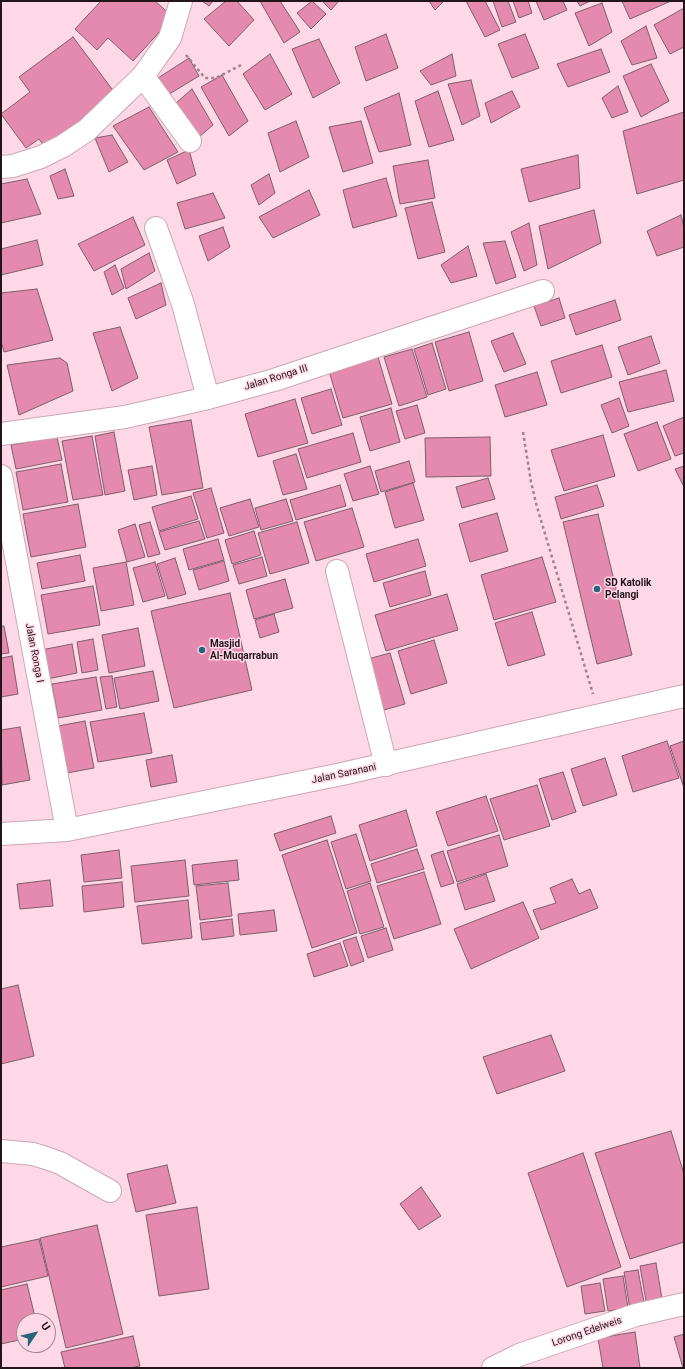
<!DOCTYPE html>
<html>
<head>
<meta charset="utf-8">
<style>
  body { margin:0 }
  #map { position:relative; width:685px; height:1369px; overflow:hidden; background:#fed8e6; font-family:Roboto,sans-serif }
  canvas { display:block }
  .frame { position:absolute; inset:0; border:2px solid #22151a; pointer-events:none }
  .north { position:absolute; left:16px; top:1313px; width:40px; height:40px; box-sizing:border-box; background:#fed8e6; border:1px solid #a68a94; border-radius:50%; rotate:55deg; font-size:11px; font-weight:700; line-height:16px; text-align:center; color:#22151a }
  .north::after { content:''; display:block; margin:auto; width:14px; height:18px; background:#28627b; clip-path:polygon(50% 0,100% 100%,50% 72%,0 100%) }
</style>
</head>
<body>
<div id="map">
<canvas width="685" height="1369"></canvas>
<div class="frame"></div>
<div class="north">U</div>
</div>
<script>
const c = document.querySelector('canvas').getContext('2d');
c.lineJoin = 'round';
function fillPath(path, color) {
  c.fillStyle = color;
  c.fill(path, 'evenodd');
}
function shape(rows) {
  const path = new Path2D();
  for (const r of rows) {
    path.moveTo(r[0], r[1]);
    for (let i = 2; i < r.length; i += 2) path.lineTo(r[i], r[i + 1]);
  }
  return path;
}
function stroke(path, color, width, dash) {
  c.strokeStyle = color;
  c.lineWidth = width;
  c.lineCap = dash ? 'butt' : 'round';
  c.setLineDash(dash || []);
  c.stroke(path);
}
function drawText(font, color, halo, rows, align = 'center') {
  c.font = font + ' Roboto,sans-serif';
  c.lineWidth = 3;
  c.setLineDash([]);
  c.textBaseline = 'middle';
  c.strokeStyle = halo;
  c.fillStyle = color;
  for (const [text, x, y, turn = 0] of rows) {
    c.save();
    c.translate(x, y);
    c.rotate((+turn || 0) * Math.PI / 180);
    c.textAlign = isNaN(turn) ? turn : align;
    if (halo) c.strokeText(text, 0, 0);
    c.fillText(text, 0, 0);
    c.restore();
  }
}
const building = shape([
  [101,1,155,1,173,17,133,61,108,38,97,50,75,29,101,1],
  [202,1,213,1,209,6,202,1],
  [226,1,237,1,254,20,229,46,204,19,226,1],
  [260,1,280,1,300,32,284,43,260,1],
  [312,1,326,14,311,29,297,13,312,1],
  [322,1,339,1,331,10,322,1],
  [429,1,444,1,435,10,429,1],
  [466,1,485,1,500,30,485,37,466,1],
  [493,1,508,1,516,22,502,27,493,1],
  [513,1,528,1,532,13,519,18,513,1],
  [536,1,563,1,567,10,544,20,536,1],
  [577,1,590,1,580,6,577,1],
  [622,1,671,1,630,19,622,1],
  [602,3,612,32,589,46,575,13,602,3],
  [684,8,684,47,670,54,654,25,684,8],
  [646,26,657,58,632,65,621,41,646,26],
  [386,34,398,68,366,81,355,47,386,34],
  [525,34,539,68,512,78,498,44,525,34],
  [73,37,118,97,47,150,39,139,26,148,1,114,30,92,19,77,73,37],
  [319,39,340,83,313,98,292,49,319,39],
  [601,49,610,72,568,87,557,64,601,49],
  [270,54,292,94,265,110,243,74,270,54],
  [452,54,456,76,431,85,420,71,452,54],
  [189,58,199,76,166,96,155,80,189,58],
  [651,64,669,101,641,117,623,76,651,64],
  [222,75,248,121,229,136,201,87,222,75],
  [471,80,480,116,462,125,448,84,471,80],
  [618,86,628,112,612,118,602,98,618,86],
  [192,89,213,125,199,137,175,104,192,89],
  [438,91,454,140,429,147,415,101,438,91],
  [512,91,520,107,491,123,485,103,512,91],
  [399,93,411,145,379,152,364,108,399,93],
  [149,107,178,152,144,170,113,126,149,107],
  [684,112,684,180,637,194,623,131,684,112],
  [296,121,309,157,280,172,268,133,296,121],
  [361,121,373,163,343,172,329,127,361,121],
  [112,135,128,162,109,172,95,138,112,135],
  [189,150,196,175,177,184,167,160,189,150],
  [578,155,580,188,529,202,521,169,578,155],
  [428,160,435,198,400,204,393,166,428,160],
  [65,169,74,196,58,199,50,176,65,169],
  [269,174,275,193,259,205,251,185,269,174],
  [386,178,397,216,353,228,343,190,386,178],
  [27,179,41,214,1,223,1,184,27,179],
  [309,190,320,215,273,238,259,217,309,190],
  [213,193,225,218,185,229,177,203,213,193],
  [432,202,445,252,418,259,405,208,432,202],
  [594,210,601,243,548,269,539,226,594,210],
  [681,215,684,228,684,247,657,256,647,231,681,215],
  [133,217,145,245,94,271,78,244,133,217],
  [529,223,537,265,524,271,511,232,529,223],
  [223,227,230,247,208,261,199,236,223,227],
  [37,240,43,265,1,275,1,249,37,240],
  [505,241,516,277,496,284,483,243,505,241],
  [468,246,477,276,451,283,441,265,468,246],
  [149,253,155,271,126,289,121,269,149,253],
  [115,265,124,288,112,295,104,272,115,265],
  [161,283,166,305,136,319,128,298,161,283],
  [37,289,53,340,4,352,1,341,1,293,37,289],
  [559,298,565,318,541,326,534,306,559,298],
  [615,300,621,320,576,335,569,315,615,300],
  [120,327,138,378,112,391,93,333,120,327],
  [469,332,483,381,449,391,435,342,469,332],
  [513,333,526,364,504,372,491,341,513,333],
  [651,336,660,363,628,375,618,347,651,336],
  [432,343,446,389,428,395,414,349,432,343],
  [602,345,612,377,561,393,551,361,602,345],
  [412,349,427,397,399,406,384,357,412,349],
  [378,357,392,404,343,418,329,371,378,357],
  [60,358,67,363,73,391,19,415,7,365,60,358],
  [666,370,674,401,628,412,619,382,666,370],
  [537,372,547,405,505,417,495,385,537,372],
  [331,389,342,425,312,434,301,398,331,389],
  [619,398,629,426,612,433,601,405,619,398],
  [295,399,308,443,258,457,245,414,295,399],
  [417,405,425,433,405,439,396,411,417,405],
  [391,408,400,442,370,451,360,417,391,408],
  [684,417,684,453,675,456,663,426,684,417],
  [191,420,203,488,162,495,149,427,191,420],
  [657,422,671,459,638,471,624,434,657,422],
  [114,432,125,491,105,495,95,436,114,432],
  [353,433,361,462,307,478,298,449,353,433],
  [603,435,615,476,564,491,551,450,603,435],
  [92,436,103,495,73,500,62,441,92,436],
  [57,437,62,460,16,469,11,445,57,437],
  [490,437,491,476,426,477,425,438,490,437],
  [296,454,307,489,283,495,273,461,296,454],
  [409,461,415,482,381,492,375,471,409,461],
  [61,464,68,502,23,510,16,472,61,464],
  [152,466,157,495,134,500,128,470,152,466],
  [370,466,379,494,353,501,344,474,370,466],
  [684,466,684,487,675,469,684,466],
  [488,478,495,499,462,508,456,487,488,478],
  [413,483,424,520,395,528,385,492,413,483],
  [340,485,346,506,296,520,290,500,340,485],
  [597,485,604,506,561,519,555,497,597,485],
  [211,488,224,533,207,538,193,493,211,488],
  [191,496,198,519,159,531,152,507,191,496],
  [250,499,259,527,229,536,220,508,250,499],
  [286,499,293,521,261,530,255,508,286,499],
  [78,504,86,547,31,557,23,514,78,504],
  [352,508,364,547,316,561,304,522,352,508],
  [497,513,508,551,470,562,459,524,497,513],
  [598,514,632,655,597,664,563,522,598,514],
  [199,521,205,539,165,550,159,532,199,521],
  [150,522,160,554,148,557,139,525,150,522],
  [297,522,309,563,270,574,258,533,297,522],
  [135,524,145,557,127,562,118,530,135,524],
  [254,531,261,555,232,564,225,540,254,531],
  [218,539,224,560,189,570,183,549,218,539],
  [418,539,426,566,374,582,366,554,418,539],
  [80,555,85,581,42,589,37,563,80,555],
  [262,557,267,576,239,584,233,565,262,557],
  [542,557,556,602,494,620,481,575,542,557],
  [175,558,186,594,168,599,157,564,175,558],
  [224,561,229,581,199,590,193,570,224,561],
  [126,562,134,605,101,611,93,568,126,562],
  [155,562,165,596,143,602,133,568,155,562],
  [425,571,431,595,390,607,383,583,425,571],
  [285,579,293,608,254,619,246,590,285,579],
  [93,586,100,625,48,634,41,595,93,586],
  [230,593,252,690,174,708,151,611,230,593],
  [447,594,458,630,386,651,375,615,447,594],
  [532,612,545,655,508,666,495,623,532,612],
  [274,614,279,632,260,638,255,620,274,614],
  [1,626,4,626,9,653,1,654,1,626],
  [138,628,145,666,109,673,102,635,138,628],
  [93,639,98,670,82,673,77,642,93,639],
  [434,640,447,683,411,694,398,651,434,640],
  [72,644,77,673,47,679,41,650,72,644],
  [390,653,405,704,384,710,368,659,390,653],
  [12,656,18,694,1,697,1,658,12,656],
  [153,671,159,701,120,709,114,678,153,671],
  [112,676,117,707,106,709,100,677,112,676],
  [96,677,102,710,58,718,52,684,96,677],
  [144,713,152,753,98,762,90,722,144,713],
  [85,721,94,768,67,773,58,726,85,721],
  [20,727,30,780,2,785,1,730,20,727],
  [667,741,679,778,633,792,622,756,667,741],
  [684,741,684,788,670,746,684,741],
  [172,755,177,782,151,787,146,760,172,755],
  [605,758,617,795,583,806,571,769,605,758],
  [563,772,576,812,552,820,539,779,563,772],
  [537,785,550,826,504,840,490,799,537,785],
  [486,796,498,831,448,846,436,812,486,796],
  [406,810,417,846,370,861,359,825,406,810],
  [331,816,336,833,280,851,274,834,331,816],
  [356,834,371,881,346,889,331,842,356,834],
  [499,835,508,866,457,882,447,851,499,835],
  [327,840,357,933,312,948,282,855,327,840],
  [417,849,424,869,377,883,371,864,417,849],
  [119,850,122,878,84,882,81,855,119,850],
  [443,851,454,883,441,887,431,855,443,851],
  [185,860,189,896,135,902,131,866,185,860],
  [237,860,239,880,194,885,192,865,237,860],
  [424,872,441,924,394,939,377,886,424,872],
  [486,874,495,901,465,910,457,884,486,874],
  [572,879,579,894,590,889,598,908,541,930,533,910,556,903,550,888,572,879],
  [50,880,53,906,20,909,17,884,50,880],
  [122,882,124,907,84,912,82,886,122,882],
  [228,883,232,916,200,920,196,886,228,883],
  [370,883,384,927,360,934,347,891,370,883],
  [188,900,192,938,142,944,137,906,188,900],
  [523,902,539,938,471,969,454,929,523,902],
  [274,910,277,931,240,935,238,914,274,910],
  [232,919,234,936,202,940,200,923,232,919],
  [386,928,393,950,368,958,361,936,386,928],
  [356,937,364,961,351,966,343,941,356,937],
  [340,943,348,966,314,977,307,954,340,943],
  [18,985,34,1056,1,1064,1,989,18,985],
  [551,1035,565,1071,497,1094,483,1057,551,1035],
  [671,1131,684,1174,684,1242,630,1259,595,1153,671,1131],
  [583,1153,621,1267,567,1287,528,1173,583,1153],
  [167,1165,176,1203,136,1212,127,1174,167,1165],
  [421,1187,441,1216,419,1230,400,1204,421,1187],
  [197,1207,209,1289,159,1296,146,1215,197,1207],
  [97,1225,123,1334,66,1348,40,1238,97,1225],
  [39,1239,48,1276,1,1287,1,1247,39,1239],
  [656,1263,663,1305,647,1307,640,1266,656,1263],
  [638,1270,645,1308,630,1310,624,1272,638,1270],
  [623,1276,628,1308,608,1311,603,1279,623,1276],
  [600,1283,605,1311,585,1314,581,1286,600,1283],
  [27,1284,36,1321,24,1321,24,1339,1,1344,1,1290,27,1284],
  [635,1332,640,1368,603,1368,598,1338,635,1332],
  [684,1334,684,1368,683,1368,674,1337,684,1334],
  [133,1336,140,1366,130,1368,65,1368,61,1352,133,1336]
]);
fillPath(building, '#e48aaf');
stroke(building, '#7e5e6a', 1);
const minor = shape([
  [143,76,190,141],
  [1,167,13,166,41,157,63,146,87,130,143,76,170,38,181,1],
  [156,228,183,304,208,398],
  [1,434,125,417,208,398,274,380,543,291],
  [1,476,67,830],
  [337,571,386,765],
  [1,834,67,830,342,774,684,696],
  [1,1151,33,1154,46,1158,60,1163,110,1191],
  [493,1368,519,1355,636,1315,684,1304]
]);
stroke(minor, '#cba7b4', 24);
stroke(shape([
  [186,55,205,78,216,78,243,64],
  [523,432,531,482,537,507,593,694]
]), '#9e838d', 2.5, [3, 3]);
stroke(minor, '#fff', 22);
for (const [x, y, r, color] of [
  [597,589,4,"#28627b"],
  [202,650,4,"#28627b"]
]) {
  const dot = new Path2D();
  dot.arc(x, y, r, 0, 2 * Math.PI);
  c.fillStyle = color;
  c.fill(dot);
  stroke(dot, '#fed8e6', 1.5);
}
drawText('10px', '#22151a', '#fed8e6', [
  ["Jalan Ronga III",276,378,-17],
  ["Jalan Ronga I",34,653,79],
  ["Jalan Saranani",344,774,-12],
  ["Lorong Edelweis",587,1332,-19]
]);
drawText('bold 10px', '#22151a', '#fed8e6', [
  ["SD Katolik",605,583],
  ["Pelangi",605,595],
  ["Masjid",210,644],
  ["Al-Muqarrabun",210,656]
], 'left');
</script>
</body>
</html>
